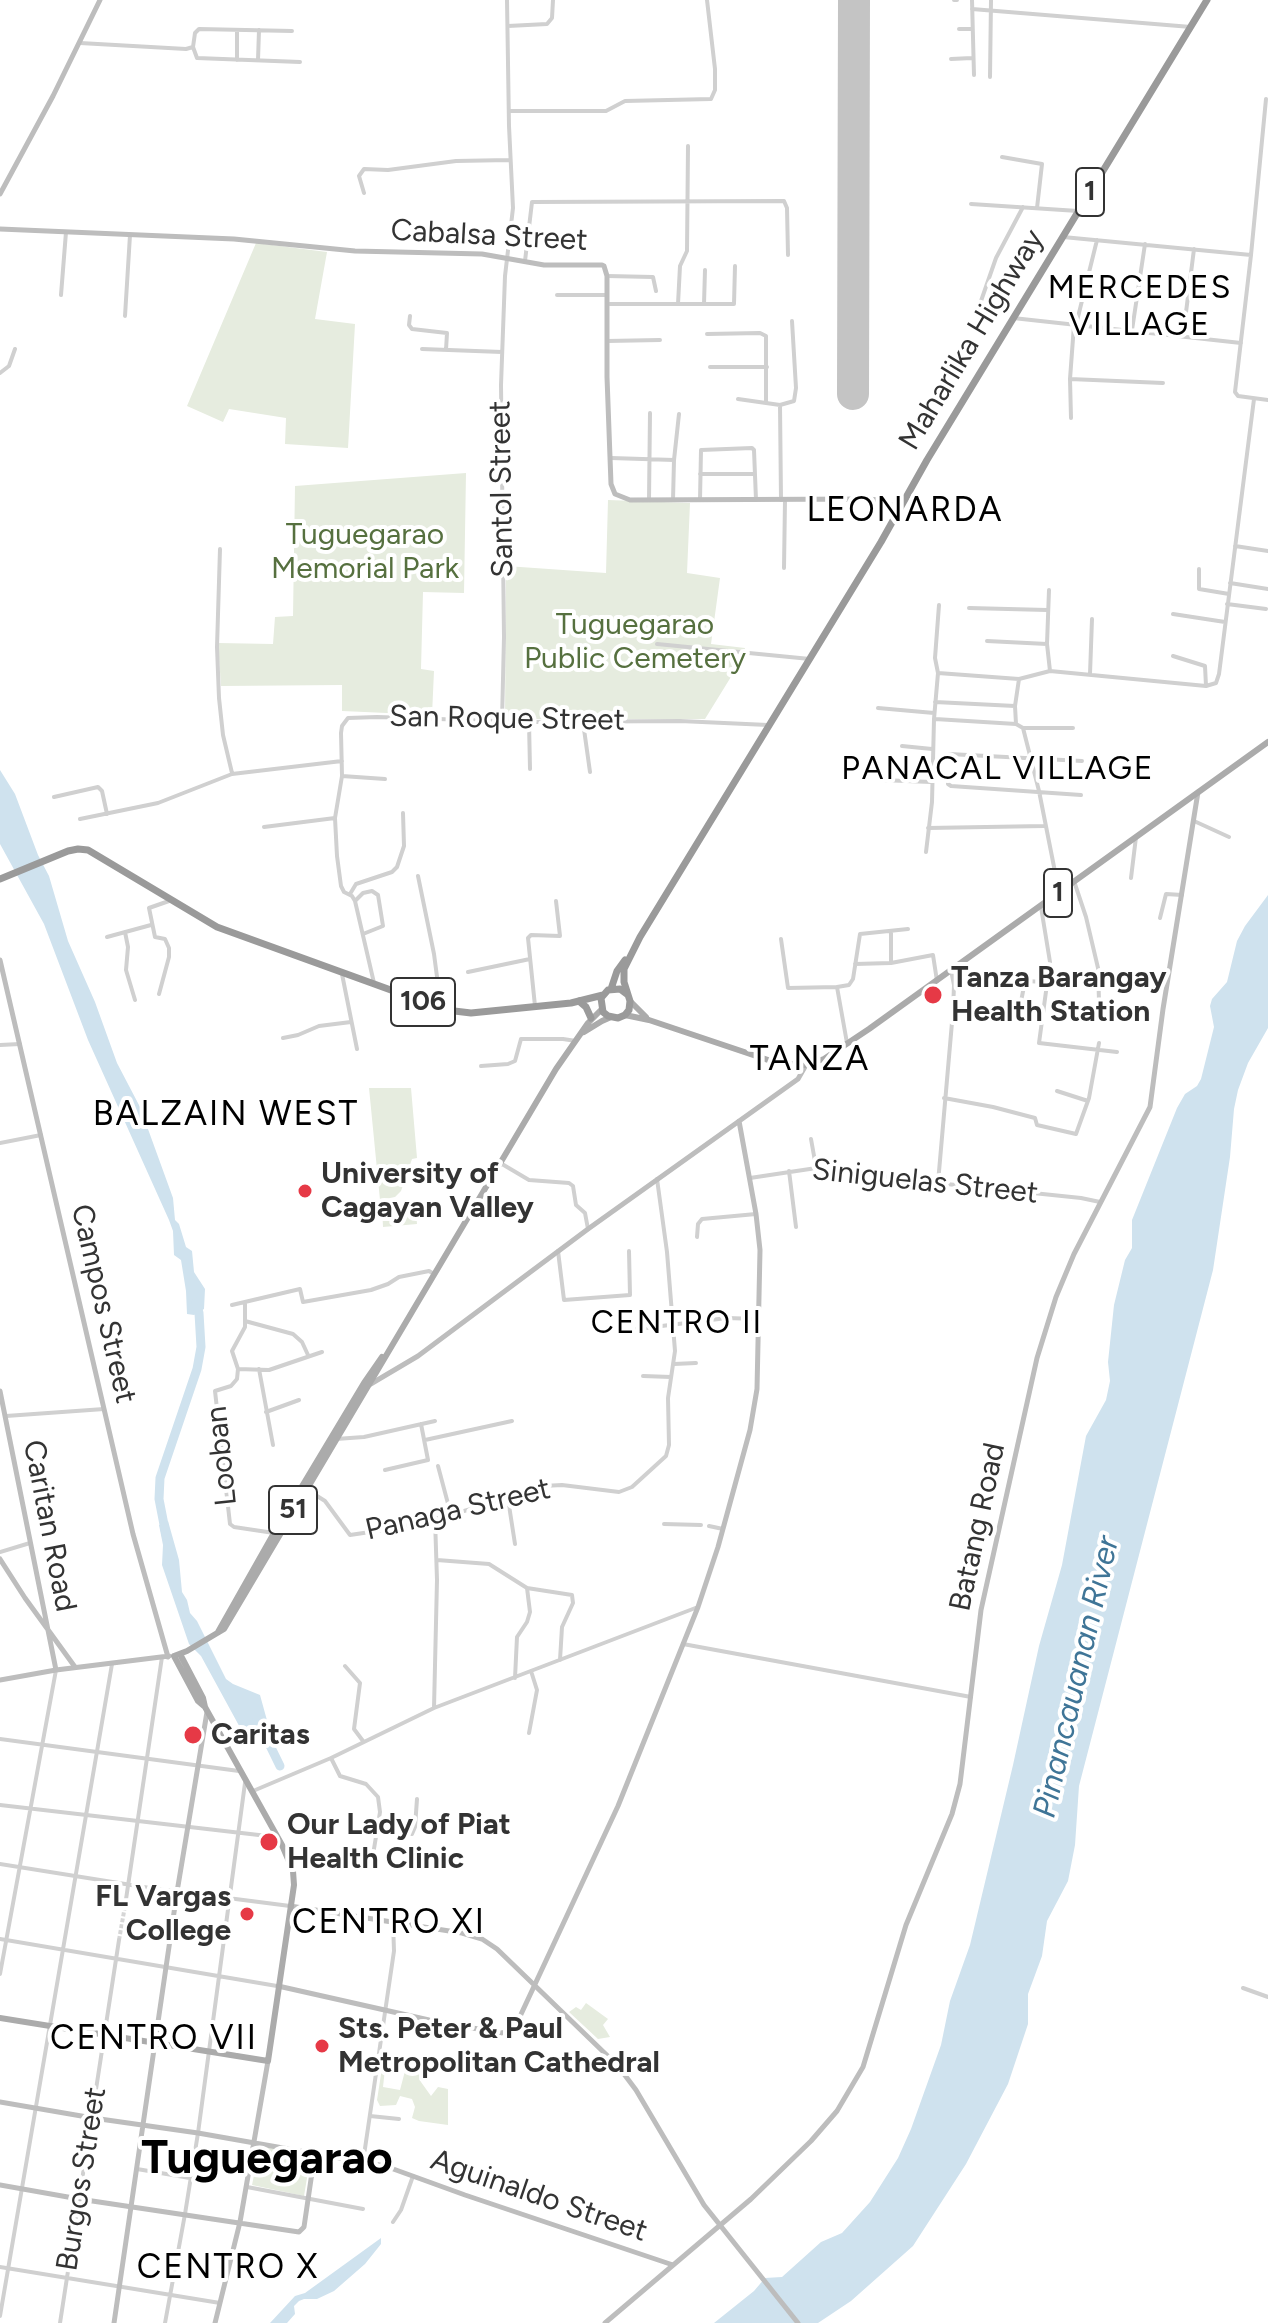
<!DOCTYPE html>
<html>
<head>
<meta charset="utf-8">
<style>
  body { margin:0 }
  canvas { display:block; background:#fff }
</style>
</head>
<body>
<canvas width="1268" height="2323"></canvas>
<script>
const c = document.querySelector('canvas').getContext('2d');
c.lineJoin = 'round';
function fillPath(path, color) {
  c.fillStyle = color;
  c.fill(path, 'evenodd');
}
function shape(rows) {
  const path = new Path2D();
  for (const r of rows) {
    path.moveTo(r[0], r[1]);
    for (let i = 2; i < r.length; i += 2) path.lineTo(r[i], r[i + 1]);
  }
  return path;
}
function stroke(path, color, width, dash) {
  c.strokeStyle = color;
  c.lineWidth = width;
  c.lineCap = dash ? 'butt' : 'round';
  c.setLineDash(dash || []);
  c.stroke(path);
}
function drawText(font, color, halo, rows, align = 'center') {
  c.font = font + ' Figtree,sans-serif';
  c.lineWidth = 8;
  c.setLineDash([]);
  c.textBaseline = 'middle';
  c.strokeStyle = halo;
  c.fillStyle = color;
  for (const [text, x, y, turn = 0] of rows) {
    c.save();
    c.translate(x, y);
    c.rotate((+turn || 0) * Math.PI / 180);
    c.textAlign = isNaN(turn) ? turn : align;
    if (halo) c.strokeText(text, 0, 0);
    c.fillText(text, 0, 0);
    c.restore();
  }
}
fillPath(shape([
  [256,243,327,252,315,319,355,324,348,448,285,444,286,418,229,409,223,422,187,406],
  [466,473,464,593,423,592,421,669,434,671,432,715,342,711,342,685,221,686,218,643,273,644,275,617,293,616,295,486],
  [608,500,690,503,687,573,720,578,711,644,745,648,742,659,705,719,505,719,506,566,606,573],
  [369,1088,411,1088,417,1158,412,1159,401,1191,395,1197,380,1200],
  [415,1202,417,1224,383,1227,382,1205],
  [586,2003,608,2019,603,2025,610,2037,598,2039,569,2012,576,2007,581,2010],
  [382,2068,385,2069,383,2087,400,2090,405,2071,410,2071,421,2073,421,2082,431,2096,438,2087,448,2089,448,2125,419,2121,412,2118,415,2107,412,2099,400,2096,396,2105,380,2106,377,2100],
  [260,2146,311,2154,304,2196,252,2185]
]), '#e6ecdf');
fillPath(shape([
  [0,770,15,794,38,855,49,876,68,941,95,1002,117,1063,140,1107,173,1198,175,1220,179,1224,186,1247,192,1251,194,1272,205,1289,204,1309,194,1315,187,1314,186,1291,181,1260,174,1255,173,1231,169,1220,88,1040,44,924,0,844],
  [1268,895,1268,1028,1248,1063,1238,1090,1234,1109,1230,1157,1213,1270,1079,1786,1075,1845,1068,1881,1047,1921,1042,1956,1028,1994,1028,2024,1008,2084,966,2164,913,2246,851,2301,818,2323,714,2323,754,2291,765,2278,782,2277,821,2242,842,2233,870,2202,898,2158,911,2129,941,2045,950,2001,970,1945,1013,1765,1039,1646,1062,1565,1086,1436,1106,1400,1110,1381,1108,1362,1114,1305,1125,1260,1132,1248,1132,1220,1177,1108,1185,1094,1197,1086,1201,1079,1214,1027,1210,1006,1212,999,1227,982,1237,941,1245,926],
  [168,1521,179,1560,182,1592,187,1600,190,1613,197,1621,226,1679,233,1684,260,1695,268,1724,243,1733,201,1656,189,1644,162,1565,163,1545,159,1525],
  [381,2238,381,2244,365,2264,334,2291,317,2299,304,2299,299,2301,294,2306,295,2314,287,2323,270,2323,295,2296,305,2293]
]), '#cfe2ee');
stroke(shape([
  [166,1535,159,1499,160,1478,197,1369,201,1347,199,1313,196,1302],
  [257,1719,280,1766]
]), '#cfe2ee', 9);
stroke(shape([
  [853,394,854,0]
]), '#c4c4c4', 32);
stroke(shape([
  [119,1940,125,1906]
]), '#d6d6d6', 4, [4, 2]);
stroke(shape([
  [954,0,957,0],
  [972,0,974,75],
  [972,9,1191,27],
  [508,26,547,24,552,18,553,0],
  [959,29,972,29],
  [237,31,237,60],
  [80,43,186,49,193,47,195,33,199,29,292,31],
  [193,47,197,58,300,62],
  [951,59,972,58],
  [258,60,259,30],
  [990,77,991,0],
  [1266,99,1251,255,1235,392,1238,396,1268,400],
  [509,111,606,111,625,101,711,99,715,90,715,69,707,0],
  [1002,157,1042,164,1037,208],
  [364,193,359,176,364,169,388,170,456,161,509,160],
  [971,204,1078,211],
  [1063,237,1251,255],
  [525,261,532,202,784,201,787,208,788,255],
  [607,276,653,277,656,291],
  [61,295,66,232],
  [557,295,607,295],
  [981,301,996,258,1023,207],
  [607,304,734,304,735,266],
  [678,304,680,266,687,251,688,146],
  [704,304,705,270],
  [125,316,130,235],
  [410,316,409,325,412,329,447,333,446,350],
  [1013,318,1241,343],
  [1076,325,1097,240],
  [1132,330,1145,244],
  [707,334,760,333,766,336,766,403],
  [1183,336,1194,249],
  [607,341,660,340],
  [422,349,502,352],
  [710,367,767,367],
  [0,373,9,366,15,349],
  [1070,379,1163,383],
  [738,399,780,405,794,401,796,388,792,321],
  [780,405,781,500],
  [1071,418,1070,379,1074,325],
  [611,458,674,460],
  [700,474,754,474],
  [649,500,650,413],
  [673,500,674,460,679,414],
  [700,500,701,450,752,448,754,450,756,500],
  [1235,546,1268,551],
  [220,549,217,647,219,698,223,735,232,773],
  [784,568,785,500],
  [1199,569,1199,589,1229,594],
  [1230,583,1268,589],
  [1049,590,1047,644,1050,671],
  [1227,604,1266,609],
  [969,608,1047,610],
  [1173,614,1225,622],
  [987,641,1047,644],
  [657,644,810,659],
  [1173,656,1205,666,1206,686],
  [938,673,1019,679],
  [1090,674,1092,619],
  [935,702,1015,706],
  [878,708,934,713],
  [935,719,1016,724],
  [502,721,504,637,501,385,505,276,513,208,509,126,507,0],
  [529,722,530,769],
  [583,722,590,772],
  [1023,728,1073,728],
  [902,746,932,749],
  [949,754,1082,761],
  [342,776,385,779],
  [948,778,948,784,951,786,1081,795],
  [881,780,931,782],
  [54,797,98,787,102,791,107,814],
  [80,819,158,803,232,774,342,761],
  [1194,821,1229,837],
  [264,827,335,818],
  [928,828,1044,826],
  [926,852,932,802,934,719,938,673,935,658,939,605],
  [418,876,434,954,441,1007],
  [1131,878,1136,837],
  [1074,881,1086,917,1098,968,1099,1001],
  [1059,892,1039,791,1023,728,1016,724,1015,706,1019,679,1050,671,1206,686,1216,683,1219,674,1254,399],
  [350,894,356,884,392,872,397,867,404,846,403,813],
  [355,901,363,893,372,891,378,895,379,901,383,926,363,934],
  [1041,907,1050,962,1039,1043,1117,1052],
  [1160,918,1166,894,1182,895],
  [125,932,128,947,126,970,135,1000],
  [107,937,151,925],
  [781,939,788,988,837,987,849,985,853,979,860,934,908,929],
  [891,963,891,931],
  [855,964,891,963,933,955,937,981],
  [468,972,530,959],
  [342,974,357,1049],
  [374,983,355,901,352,896,344,892,341,886,337,856,335,818,342,776,341,733,342,726,348,718,377,717,529,722,680,721,768,725],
  [837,987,847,1043],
  [159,994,169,957,169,948,165,939,155,937,149,908,169,901],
  [535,1006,528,938,531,935,560,936,556,901],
  [1020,1007,1025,981,1046,982],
  [953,1011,977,1014],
  [283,1038,298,1035,319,1026,351,1022],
  [0,1045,20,1044],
  [481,1066,508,1064,515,1061,521,1039,563,1039,576,1041],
  [1057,1091,1088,1101],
  [944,1098,993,1107,1035,1118,1037,1125,1076,1134,1089,1098,1099,1043],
  [811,1139,816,1167],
  [0,1143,41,1135],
  [502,1164,529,1180,569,1183,573,1186,576,1205,585,1213,588,1229],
  [789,1171,796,1227],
  [750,1178,823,1167,908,1180,1081,1198,1100,1202],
  [938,1183,953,1011,954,985,951,970],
  [697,1237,698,1224,702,1219,756,1214],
  [558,1251,564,1300,630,1295,629,1251],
  [245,1302,245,1327,232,1351,238,1369,237,1379,231,1386,215,1391,230,1524,234,1527,274,1533],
  [232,1305,300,1289,303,1302,371,1290,388,1284,399,1277,429,1271,434,1274],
  [245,1321,293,1334,302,1342,308,1355],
  [637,1329,727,1318,758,1319],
  [674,1364,696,1363],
  [238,1369,269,1370,322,1352],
  [259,1369,273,1445],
  [643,1376,671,1377],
  [266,1412,299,1400],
  [6,1416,104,1409],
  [336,1439,364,1437,435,1421],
  [425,1440,512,1421],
  [438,1466,451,1515],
  [385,1470,428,1460,421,1424],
  [306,1489,325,1501,350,1535,397,1528,435,1519,518,1496,543,1486,562,1485,619,1492,632,1487,666,1456,669,1445,668,1398,675,1351,667,1252,657,1179],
  [508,1499,515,1544],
  [664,1524,701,1525],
  [709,1526,723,1529],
  [0,1552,30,1543],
  [437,1560,489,1564,527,1588,572,1595,573,1603,562,1627,560,1660],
  [683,1644,971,1697],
  [345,1666,360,1683,354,1729,363,1741],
  [515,1678,517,1637,527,1622,530,1612,527,1588],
  [434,1708,437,1580,435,1519],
  [529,1733,537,1690,531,1671],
  [0,1739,239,1771],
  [331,1758,340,1776,366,1784,378,1797,380,1812,373,1855],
  [253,1791,331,1758,434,1708,698,1607],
  [0,1805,276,1837],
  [378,1825,412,1834,415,1827,417,1799],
  [0,1864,150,1888,290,1906],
  [125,1906,162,1657],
  [0,1939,277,1986],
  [0,1974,56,1670],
  [1243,1988,1268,1997],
  [370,2116,399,2119],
  [363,2162,394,1951,393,1922],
  [137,2169,190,2178],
  [247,2187,363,2209],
  [393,2222,401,2210,413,2176],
  [0,2267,220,2303],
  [0,2316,112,1664],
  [60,2323,119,1940],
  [165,2323,185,2214,198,2133,245,1783]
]), '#d0d0d0', 4);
stroke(shape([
  [0,194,53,96,100,0],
  [0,229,234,239,355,251,482,254,544,265,602,265,604,266,607,276,607,377,611,484,615,494,630,500,868,499,879,500,899,508],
  [0,960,133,1534,168,1657],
  [369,1385,418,1356,588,1229,798,1079,806,1065],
  [0,1391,56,1670],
  [0,1559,25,1598,75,1667],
  [0,1680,56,1670,169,1656],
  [290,1906,462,1933,482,1939,497,1949,618,2066,636,2090,704,2205,798,2323],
  [278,1986,429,2020,500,2033,510,2032,516,2025,618,1806,698,1607,718,1547,750,1430,757,1389,760,1250,756,1214,739,1121],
  [0,2102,93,2118,198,2133,385,2166,465,2195,673,2265],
  [0,2185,79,2199,299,2232,304,2227,315,2152],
  [114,2323,177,1892,207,1712],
  [215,2323,240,2222,268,2061],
  [605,2323,751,2199,811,2141,837,2111,863,2067,906,1925,952,1814,960,1784,981,1610,1037,1358,1056,1297,1074,1254,1150,1107,1163,1009,1198,792]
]), '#bdbdbd', 5);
stroke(shape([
  [630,1001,646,1017],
  [625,1015,649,1020,777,1063,806,1065,824,1059,869,1029,1268,742],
  [584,1032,602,1021,611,1017],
  [218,1632,274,1533,364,1383,382,1357],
  [205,1707,198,1701,174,1656,187,1651,224,1629,556,1069,588,1023,602,1009],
  [0,2018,268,2061,294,1885,293,1871,282,1845,205,1707,203,1698,180,1654]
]), '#ababab', 6);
stroke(shape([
  [0,879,68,851,78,849,88,850,217,927,446,1010,471,1013,571,1003,603,995],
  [611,989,617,971,625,960],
  [628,995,620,989,608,990,601,998,603,1012,608,1016,618,1018,625,1015,629,1010,630,1001,624,982,624,969,640,937,881,542,927,460,1207,0],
  [579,1001,586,1007,591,1018]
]), '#9a9a9a', 7);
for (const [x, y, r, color] of [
  [933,995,10,"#e63946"],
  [305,1191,8,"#e63946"],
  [193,1735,10,"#e63946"],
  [269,1842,10,"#e63946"],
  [247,1914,8,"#e63946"],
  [322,2046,8,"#e63946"]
]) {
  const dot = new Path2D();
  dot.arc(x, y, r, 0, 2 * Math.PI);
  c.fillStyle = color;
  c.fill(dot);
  stroke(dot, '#fff', 3);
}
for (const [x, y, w] of [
  [1090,192,28],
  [1058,893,28],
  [423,1002,64],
  [293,1510,48]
]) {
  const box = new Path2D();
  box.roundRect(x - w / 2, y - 24, w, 48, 6);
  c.fillStyle = '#fff';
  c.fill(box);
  stroke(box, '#333', 2);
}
drawText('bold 28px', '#333', null, [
  ["1",1090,192],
  ["1",1058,893],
  ["106",423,1002],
  ["51",293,1510]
]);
drawText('30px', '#333', '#fff', [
  ["Cabalsa Street",489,236,3],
  ["Maharlika Highway",972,340,-59],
  ["Santol Street",502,489,-91],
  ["San Roque Street",507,719,1],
  ["Siniguelas Street",925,1182,6],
  ["Campos Street",103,1304,77],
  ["Looban",222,1456,-96],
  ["Panaga Street",458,1510,-13],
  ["Caritan Road",49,1526,79],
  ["Batang Road",978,1527,-78],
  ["Burgos Street",82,2179,-81],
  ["Aguinaldo Street",539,2196,19]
]);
drawText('30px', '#56703f', '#fff', [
  ["Tuguegarao",365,535],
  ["Memorial Park",365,569],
  ["Tuguegarao",635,625],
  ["Public Cemetery",635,659]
]);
drawText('bold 30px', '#333', '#fff', [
  ["Tanza Barangay",951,978],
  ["Health Station",951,1012],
  ["University of",321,1174],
  ["Cagayan Valley",321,1208],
  ["Caritas",211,1735],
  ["Our Lady of Piat",287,1825],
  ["Health Clinic",287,1859],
  ["FL Vargas",231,1897,"right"],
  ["College",231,1931,"right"],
  ["Sts. Peter & Paul",338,2029],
  ["Metropolitan Cathedral",338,2063]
], 'left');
c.letterSpacing = '2px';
drawText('32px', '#000', '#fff', [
  ["MERCEDES",1140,289],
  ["VILLAGE",1140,326],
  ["PANACAL VILLAGE",998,770],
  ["CENTRO II",677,1324]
]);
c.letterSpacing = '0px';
drawText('italic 32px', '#3f7597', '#fff', [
  ["Pinancauanan River",1077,1677,-77]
]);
c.letterSpacing = '2px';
drawText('34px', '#000', '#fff', [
  ["LEONARDA",905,511],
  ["TANZA",810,1060],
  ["BALZAIN WEST",226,1115],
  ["CENTRO XI",389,1923],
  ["CENTRO VII",154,2039],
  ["CENTRO X",228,2268]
]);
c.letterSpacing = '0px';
drawText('bold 46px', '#000', '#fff', [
  ["Tuguegarao",267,2160]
]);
</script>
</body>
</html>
